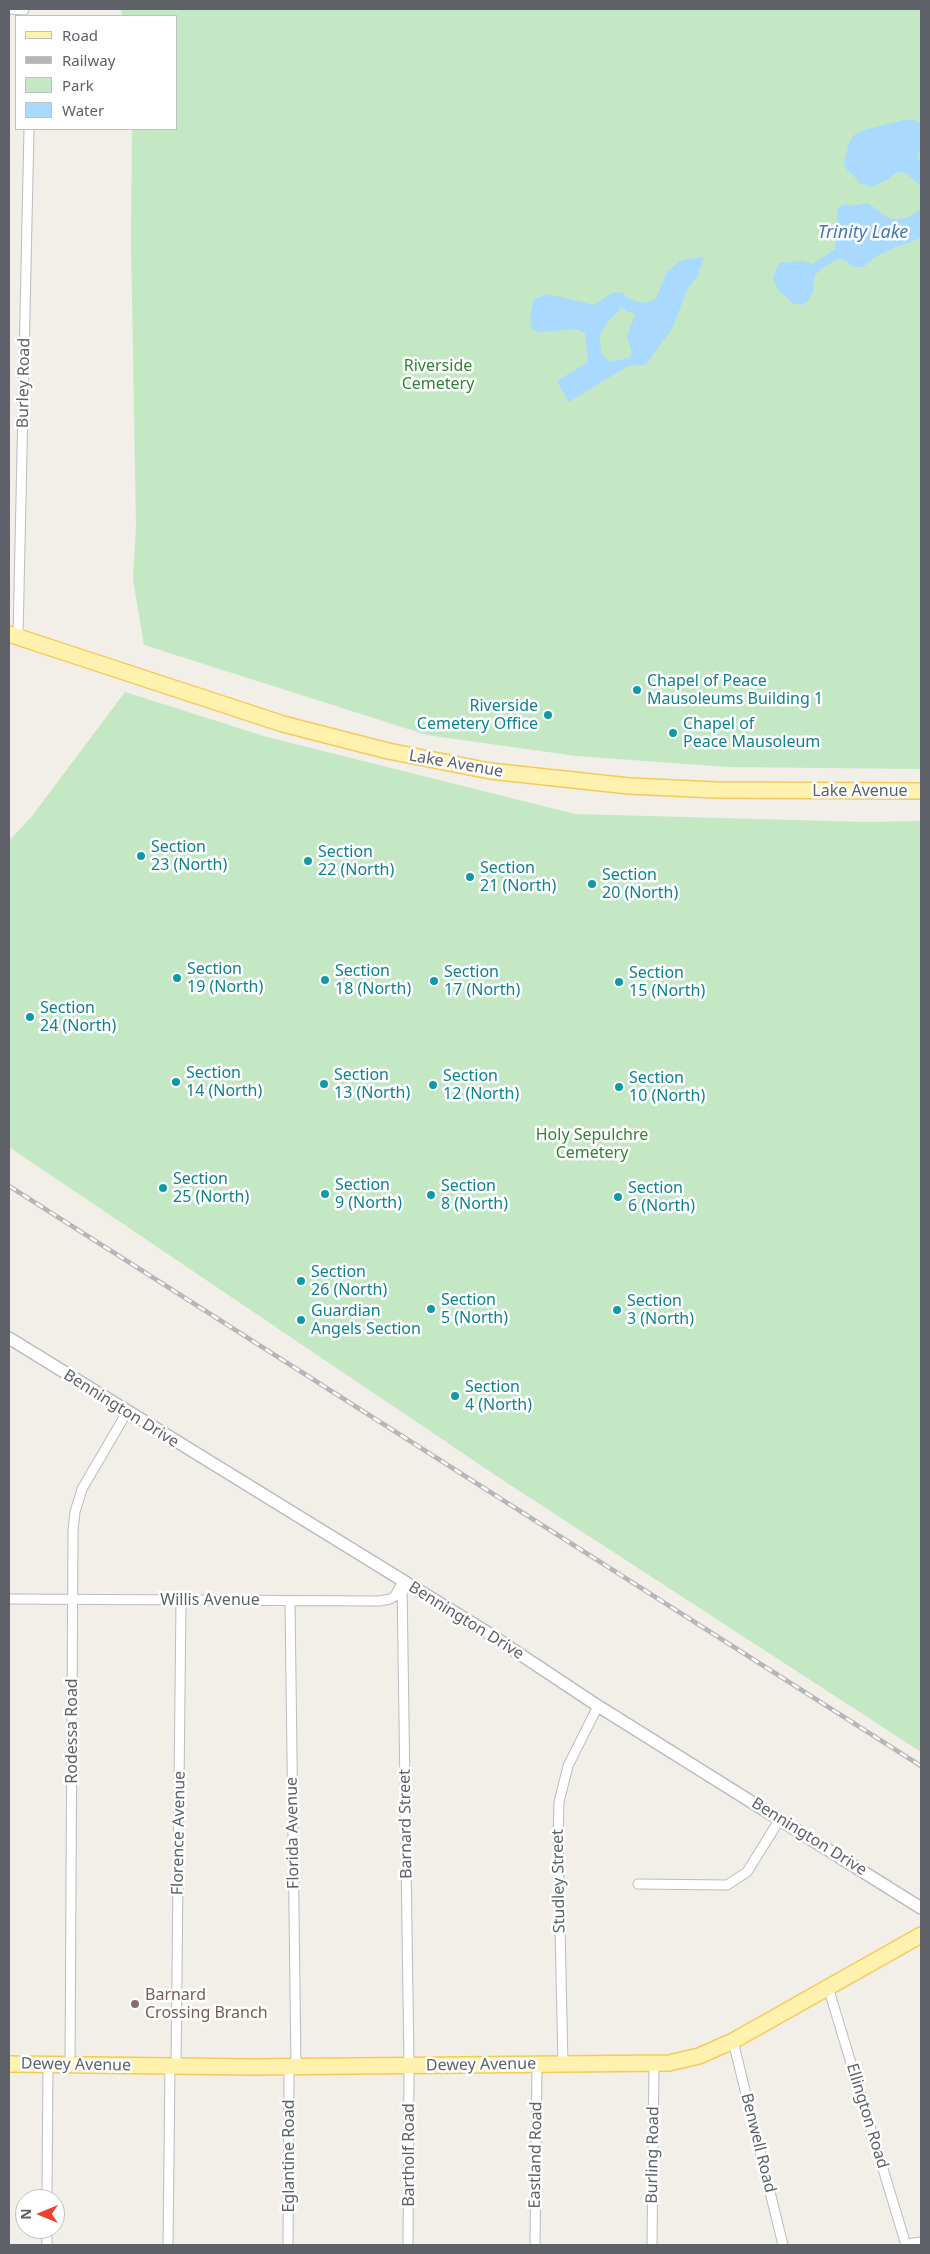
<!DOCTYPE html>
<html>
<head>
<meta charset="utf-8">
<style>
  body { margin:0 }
  #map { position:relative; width:930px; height:2254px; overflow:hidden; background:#f1efe7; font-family:"Noto Sans",sans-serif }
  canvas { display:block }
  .frame { position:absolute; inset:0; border:10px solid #5e6268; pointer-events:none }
  .legend { position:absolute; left:15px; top:15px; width:162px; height:115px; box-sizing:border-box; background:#fff; border:1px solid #bfc0c3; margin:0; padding:6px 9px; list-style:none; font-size:15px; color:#5e6268 }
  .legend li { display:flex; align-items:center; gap:10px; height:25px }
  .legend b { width:25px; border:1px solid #bfc0c3 }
  .north { position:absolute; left:15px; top:2189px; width:50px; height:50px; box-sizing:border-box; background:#fff; border:1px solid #bfc0c3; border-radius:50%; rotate:270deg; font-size:14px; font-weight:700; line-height:20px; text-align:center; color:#5e6268 }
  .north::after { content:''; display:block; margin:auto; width:18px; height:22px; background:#ee3f30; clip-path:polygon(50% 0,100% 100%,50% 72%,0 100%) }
</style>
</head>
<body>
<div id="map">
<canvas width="930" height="2254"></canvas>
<div class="frame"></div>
<ul class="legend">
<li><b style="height:6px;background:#fff2ae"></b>Road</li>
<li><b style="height:6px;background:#b6b6b8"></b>Railway</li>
<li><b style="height:14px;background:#c4e8c4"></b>Park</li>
<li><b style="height:14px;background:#a9d9ff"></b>Water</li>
</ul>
<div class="north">N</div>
</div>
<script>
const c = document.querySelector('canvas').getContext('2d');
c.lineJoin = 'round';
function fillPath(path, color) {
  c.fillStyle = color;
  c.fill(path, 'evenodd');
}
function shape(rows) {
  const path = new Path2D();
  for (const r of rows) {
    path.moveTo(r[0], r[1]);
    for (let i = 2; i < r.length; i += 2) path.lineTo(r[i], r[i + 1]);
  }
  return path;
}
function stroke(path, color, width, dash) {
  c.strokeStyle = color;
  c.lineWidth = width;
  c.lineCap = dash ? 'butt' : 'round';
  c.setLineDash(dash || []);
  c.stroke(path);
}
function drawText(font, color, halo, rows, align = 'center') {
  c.font = font + ' "Noto Sans",sans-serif';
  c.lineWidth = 5;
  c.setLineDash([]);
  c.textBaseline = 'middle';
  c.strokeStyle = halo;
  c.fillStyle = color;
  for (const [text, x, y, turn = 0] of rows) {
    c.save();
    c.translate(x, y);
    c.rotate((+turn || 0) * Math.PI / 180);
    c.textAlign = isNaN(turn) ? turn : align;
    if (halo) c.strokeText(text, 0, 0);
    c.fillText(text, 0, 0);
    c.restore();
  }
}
fillPath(shape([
  [121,9,921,9,921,769,728,767,576,756,427,735,144,645,133,579,136,526,131,242,132,129,176,129,176,16,122,16],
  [125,692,267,737,575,814,866,822,921,821,921,1752,501,1479,9,1147,9,841,32,816]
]), '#c4e8c4');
fillPath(shape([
  [903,120,914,120,921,122,921,149,917,157,921,165,921,186,904,172,895,173,887,180,871,187,859,183,854,176,847,170,844,163,849,143,853,136,860,131],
  [868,203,888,218,897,219,909,217,921,209,921,238,894,248,875,257,863,267,854,267,840,258,824,267,815,275,813,291,809,300,802,305,794,304,779,291,773,280,776,268,779,263,802,261,812,264,835,249,838,208,845,204,852,206],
  [699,257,704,258,697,277,687,289,673,327,646,365,628,366,569,402,557,381,588,362,585,333,577,329,539,332,532,329,530,317,534,299,548,294,594,305,612,293,618,292,623,293,629,299,644,303,652,301,656,298,667,272,673,267,680,261],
  [622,307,627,312,632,312,635,315,627,336,632,354,629,358,610,362,601,353,600,335,608,321]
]), '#a9d9ff');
const minor = shape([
  [9,9,24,10],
  [18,637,29,129],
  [402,1582,409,2065,408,2245],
  [9,1599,379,1601,390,1599,395,1596,401,1585],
  [290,1601,296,2066],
  [638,1884,727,1885,747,1872,780,1819],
  [828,1987,906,2245],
  [733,2041,783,2245],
  [70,2063,73,1531,75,1512,82,1489,127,1412],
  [563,2064,558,1838,559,1802,568,1766,598,1706],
  [176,2066,181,1600],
  [47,2199,48,2064],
  [906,2244,921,2242],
  [47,2245,47,2229],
  [168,2245,170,2066],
  [288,2245,289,2066],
  [535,2245,537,2064],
  [652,2245,654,2064]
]);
const tertiary = shape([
  [9,1338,488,1633,598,1706,921,1908]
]);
const primary = shape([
  [9,634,283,724,388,751,490,771,629,786,716,790,921,791],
  [9,2064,253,2067,669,2063,699,2056,733,2041,921,1935]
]);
stroke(minor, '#b9bcc1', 11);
stroke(tertiary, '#b9bcc1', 14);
stroke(primary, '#f5ca5c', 18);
stroke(minor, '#fff', 9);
stroke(tertiary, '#fff', 11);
stroke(primary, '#fff2ae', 15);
const rail = shape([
  [9,1186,921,1766]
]);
stroke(rail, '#b6b6b8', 4.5);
stroke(rail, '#fff', 2.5, [8]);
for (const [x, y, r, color] of [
  [637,690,5,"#0f9aa8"],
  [548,715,5,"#0f9aa8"],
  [673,733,5,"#0f9aa8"],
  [141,856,5,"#0f9aa8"],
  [308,861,5,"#0f9aa8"],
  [470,877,5,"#0f9aa8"],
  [592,884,5,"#0f9aa8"],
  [177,978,5,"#0f9aa8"],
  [325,980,5,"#0f9aa8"],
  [434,981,5,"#0f9aa8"],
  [619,982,5,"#0f9aa8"],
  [30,1017,5,"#0f9aa8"],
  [176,1082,5,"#0f9aa8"],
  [324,1084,5,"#0f9aa8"],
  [433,1085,5,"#0f9aa8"],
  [619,1087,5,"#0f9aa8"],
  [163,1188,5,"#0f9aa8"],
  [325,1194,5,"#0f9aa8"],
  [431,1195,5,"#0f9aa8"],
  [618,1197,5,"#0f9aa8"],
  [301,1281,5,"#0f9aa8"],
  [431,1309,5,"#0f9aa8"],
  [617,1310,5,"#0f9aa8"],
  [301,1320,5,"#0f9aa8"],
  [455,1396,5,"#0f9aa8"],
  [135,2004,5,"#8d6e63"]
]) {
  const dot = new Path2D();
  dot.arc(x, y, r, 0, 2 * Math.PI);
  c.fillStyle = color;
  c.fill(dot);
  stroke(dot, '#fff', 2);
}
drawText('16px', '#328236', '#fff', [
  ["Riverside",438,366],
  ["Cemetery",438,384],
  ["Holy Sepulchre",592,1135],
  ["Cemetery",592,1153]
]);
drawText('16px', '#5e6268', '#fff', [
  ["Burley Road",24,383,-89],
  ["Lake Avenue",456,764,10],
  ["Lake Avenue",860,791],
  ["Bennington Drive",121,1409,32],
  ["Willis Avenue",210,1600],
  ["Bennington Drive",466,1621,32],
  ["Rodessa Road",72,1731,-90],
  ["Barnard Street",406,1824,-91],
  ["Florence Avenue",179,1833,-89],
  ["Florida Avenue",293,1833,-91],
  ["Bennington Drive",809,1837,32],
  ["Studley Street",559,1881,-91],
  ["Dewey Avenue",76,2065,1],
  ["Dewey Avenue",481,2065,-1],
  ["Ellington Road",867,2116,73],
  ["Benwell Road",758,2143,76],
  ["Bartholf Road",409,2155,-90],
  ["Eastland Road",536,2155,-89],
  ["Burling Road",653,2155,-89],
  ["Eglantine Road",289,2156,-90]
]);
drawText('16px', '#0d838f', '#fff', [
  ["Chapel of Peace",647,681],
  ["Mausoleums Building 1",647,699],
  ["Riverside",538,706,"right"],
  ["Cemetery Office",538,724,"right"],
  ["Chapel of",683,724],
  ["Peace Mausoleum",683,742],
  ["Section",151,847],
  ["23 (North)",151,865],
  ["Section",318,852],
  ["22 (North)",318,870],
  ["Section",480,868],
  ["21 (North)",480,886],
  ["Section",602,875],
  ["20 (North)",602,893],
  ["Section",187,969],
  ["19 (North)",187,987],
  ["Section",335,971],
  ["18 (North)",335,989],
  ["Section",444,972],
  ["17 (North)",444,990],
  ["Section",629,973],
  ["15 (North)",629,991],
  ["Section",40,1008],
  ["24 (North)",40,1026],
  ["Section",186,1073],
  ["14 (North)",186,1091],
  ["Section",334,1075],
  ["13 (North)",334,1093],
  ["Section",443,1076],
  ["12 (North)",443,1094],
  ["Section",629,1078],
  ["10 (North)",629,1096],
  ["Section",173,1179],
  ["25 (North)",173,1197],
  ["Section",335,1185],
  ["9 (North)",335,1203],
  ["Section",441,1186],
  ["8 (North)",441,1204],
  ["Section",628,1188],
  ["6 (North)",628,1206],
  ["Section",311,1272],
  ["26 (North)",311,1290],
  ["Section",441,1300],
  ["5 (North)",441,1318],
  ["Section",627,1301],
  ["3 (North)",627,1319],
  ["Guardian",311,1311],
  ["Angels Section",311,1329],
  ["Section",465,1387],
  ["4 (North)",465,1405]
], 'left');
drawText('16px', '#785e54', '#fff', [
  ["Barnard",145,1995],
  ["Crossing Branch",145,2013]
], 'left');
drawText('italic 18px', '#4279b5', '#fff', [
  ["Trinity Lake",863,233]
]);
</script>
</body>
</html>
